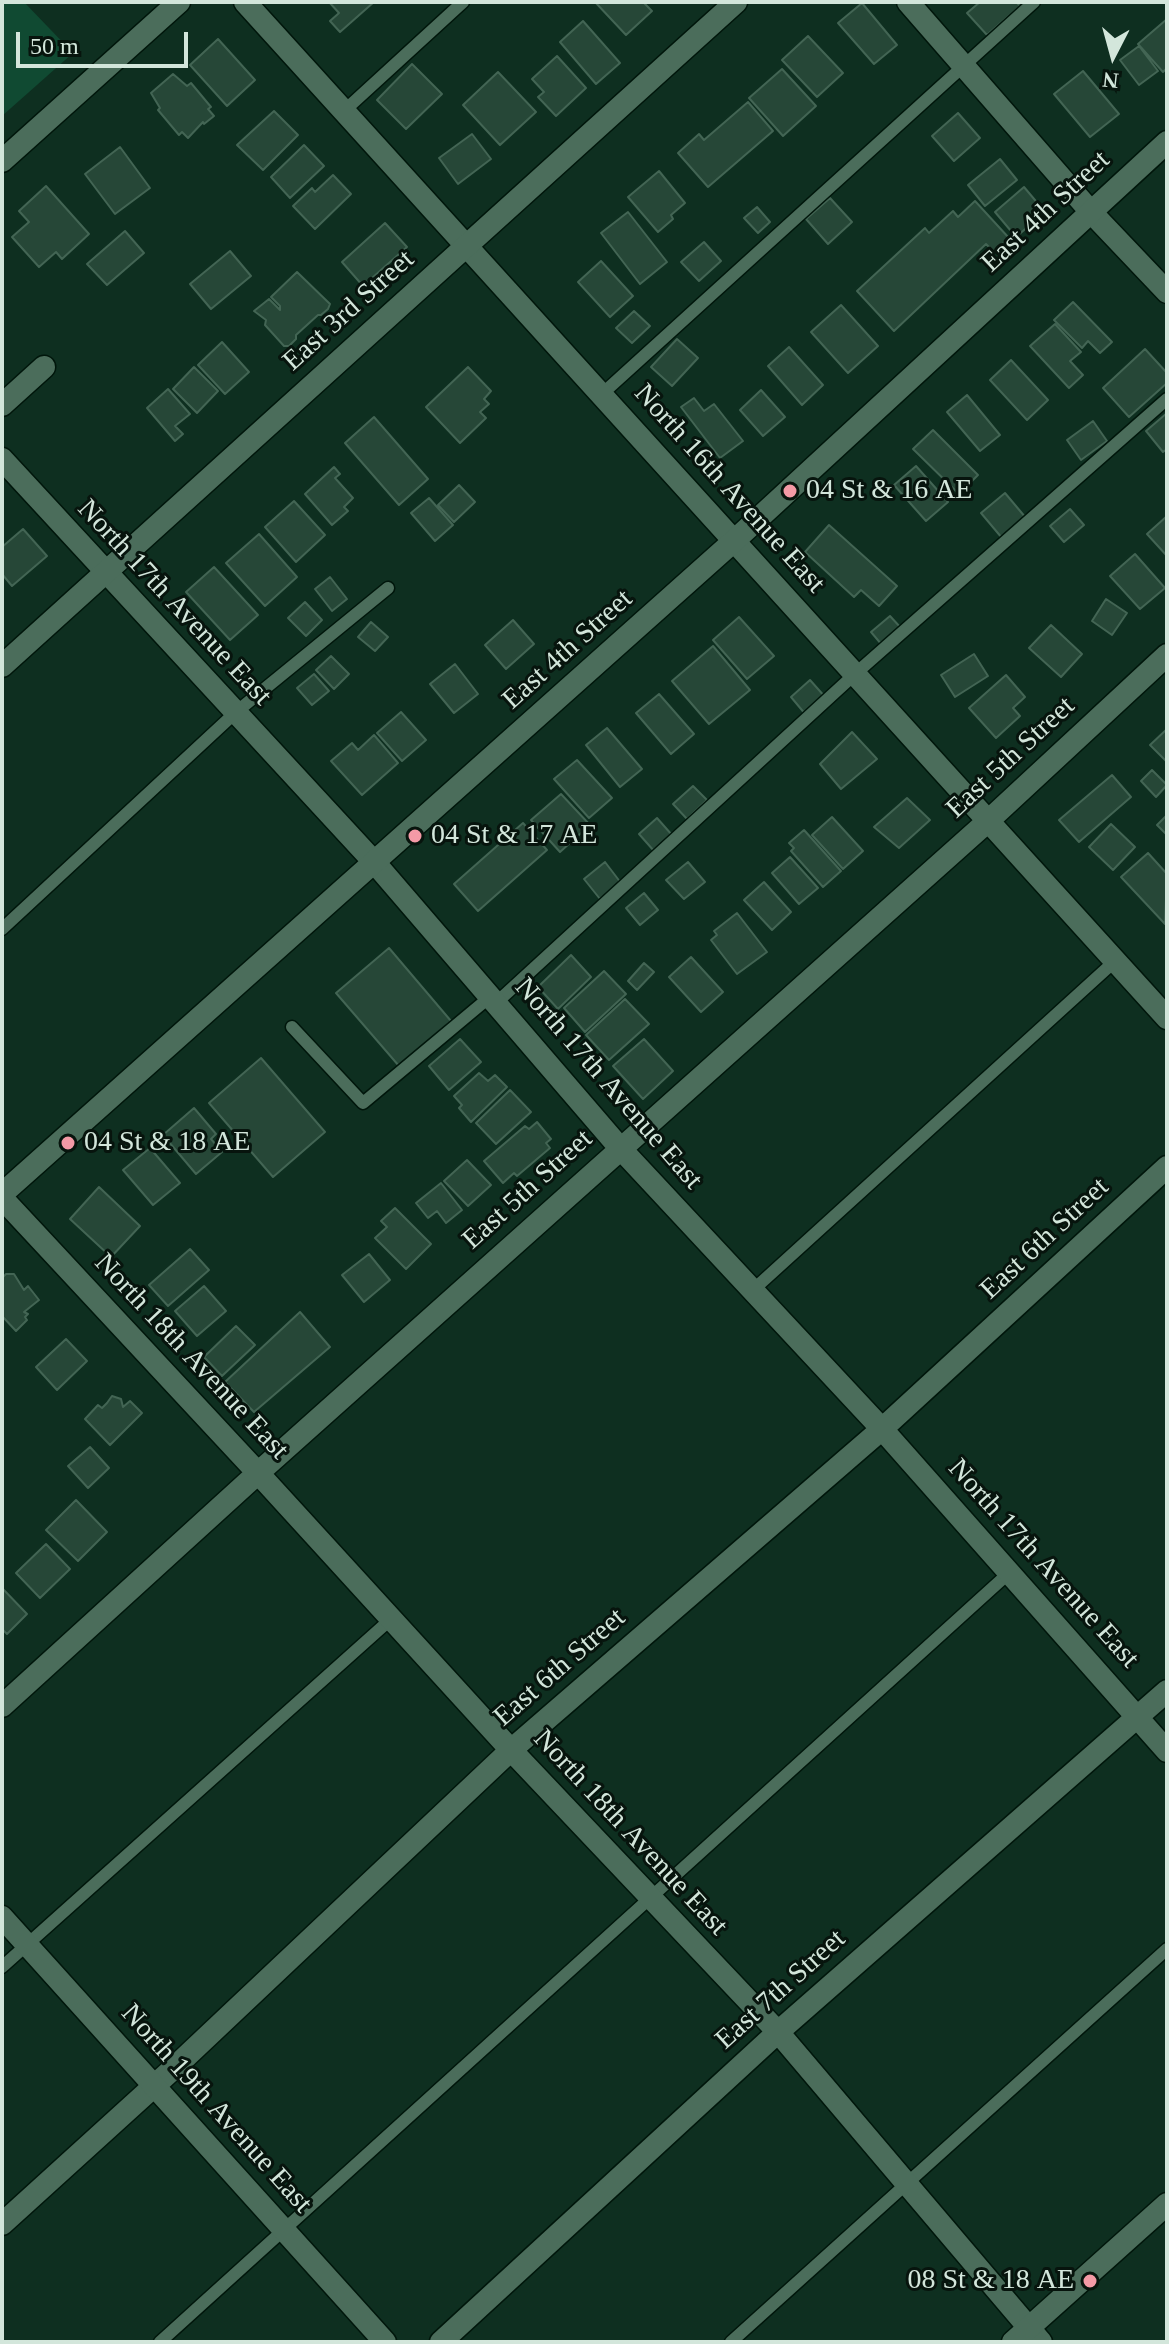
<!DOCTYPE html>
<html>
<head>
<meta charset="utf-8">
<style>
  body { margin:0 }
  #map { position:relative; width:1169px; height:2344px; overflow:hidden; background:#0e2f20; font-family:"Times New Roman",serif }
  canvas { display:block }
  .frame { position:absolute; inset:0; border:4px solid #d3e6db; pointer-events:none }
  .north { position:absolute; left:1073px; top:16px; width:80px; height:80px; -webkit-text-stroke:6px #07140d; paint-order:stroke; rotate:186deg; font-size:22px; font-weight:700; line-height:32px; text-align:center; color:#d3e6db }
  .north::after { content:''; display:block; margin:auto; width:28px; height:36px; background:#d3e6db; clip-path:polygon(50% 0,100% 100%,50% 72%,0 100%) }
  .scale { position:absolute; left:16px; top:32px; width:172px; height:36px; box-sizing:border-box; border:4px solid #d3e6db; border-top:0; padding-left:10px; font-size:24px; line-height:28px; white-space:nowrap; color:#d3e6db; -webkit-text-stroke:6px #07140d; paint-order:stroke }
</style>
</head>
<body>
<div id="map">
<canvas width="1169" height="2344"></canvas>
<div class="frame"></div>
<div class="north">N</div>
<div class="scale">50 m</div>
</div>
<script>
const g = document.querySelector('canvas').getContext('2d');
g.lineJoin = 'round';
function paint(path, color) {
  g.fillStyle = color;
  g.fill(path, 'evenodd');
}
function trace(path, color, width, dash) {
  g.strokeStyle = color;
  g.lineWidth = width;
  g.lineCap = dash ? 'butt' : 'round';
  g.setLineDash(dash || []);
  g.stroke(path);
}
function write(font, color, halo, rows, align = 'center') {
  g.font = font + ' "Times New Roman",serif';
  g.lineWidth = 6;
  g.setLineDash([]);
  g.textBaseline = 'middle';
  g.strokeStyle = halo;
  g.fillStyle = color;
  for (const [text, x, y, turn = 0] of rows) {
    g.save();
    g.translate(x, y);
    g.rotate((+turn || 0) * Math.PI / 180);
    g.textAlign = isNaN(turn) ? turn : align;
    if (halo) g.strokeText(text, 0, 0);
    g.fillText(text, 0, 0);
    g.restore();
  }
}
paint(new Path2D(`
  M2,2H24L73,53L2,116Z`), '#104a32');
const building = new Path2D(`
  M329,2H374L340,32L330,21L339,13Z
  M595,2H643L652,11L626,35Z
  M980,2H1016L1020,6L987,35L967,13Z
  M862,3L897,45L874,64L838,23Z
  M1167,19V68L1163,72L1138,44Z
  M583,21L620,63L596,84L560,42Z
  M808,36L843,73L817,97L782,60Z
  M218,39L255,80L227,106L190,65Z
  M1139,46L1158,71L1139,85L1120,60Z
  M557,56L586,88L556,116L538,97L544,92L532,79Z
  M412,64L442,94L406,129L377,100Z
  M782,69L816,106L783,136L749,98Z
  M1083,71L1119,114L1090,137L1054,94Z
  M498,72L536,112L500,145L463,105Z
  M173,74L187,86L191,83L211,107L208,109L214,116L204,124L203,122L188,138L182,132L179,135L158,110L160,108L151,93Z
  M748,102L773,131L708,187L678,153L699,134L704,140Z
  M274,111L298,135L263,170L237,145Z
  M958,113L980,138L954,161L932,136Z
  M472,134L491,159L458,184L439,158Z
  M304,145L324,166L290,198L271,177Z
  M120,147L150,188L115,214L85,174Z
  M1000,159L1017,180L985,206L968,185Z
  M659,171L685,203L671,215L673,219L658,232L628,197Z
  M333,175L351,194L315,229L293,206L312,188L315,192Z
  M46,186L89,234L62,259L56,252L39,267L12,237L29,222L19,211Z
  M1024,187L1045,212L1016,237L995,212Z
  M830,198L852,222L828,244L806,219Z
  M975,201L1009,238L994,252L986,244L894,331L857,291L925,228L929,233L953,211L958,217Z
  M757,207L770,222L758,233L744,218Z
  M628,212L667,262L640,284L601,233Z
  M385,223L407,247L363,286L342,262Z
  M125,231L144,253L107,285L87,264Z
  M704,242L721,261L699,281L681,262Z
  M230,251L251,276L211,309L190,284Z
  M601,261L633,296L610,317L578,282Z
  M297,272L330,304L328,309L321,315H318L296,335V339L289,346H284L265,325L266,320L254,311L269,299L280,310V306L271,297Z
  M1073,302L1112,342L1100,353L1088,341L1082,348L1054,320Z
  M841,305L878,346L848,373L811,332Z
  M634,311L650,326L632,343L616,328Z
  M1055,324L1081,352L1070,361L1083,375L1069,388L1030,346Z
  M677,339L698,358L672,386L651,367Z
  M222,342L249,372L225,394L198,365Z
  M789,347L823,385L802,405L768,366Z
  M1145,349L1167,373V383L1129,417L1103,388Z
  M1011,360L1048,400L1027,420L990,380Z
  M194,367L218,391L197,413L173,389Z
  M468,367L491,391L484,399L489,404L480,412L486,418L460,443L426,407Z
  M168,389L190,414L175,426L183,434L175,441L147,408Z
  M761,390L785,417L763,436L740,410Z
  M967,395L1000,435L980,451L947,412Z
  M694,398L704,411L714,404L743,441L720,458L681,407Z
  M1167,413V449L1163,452L1146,431Z
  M374,417L428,479L399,505L345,443Z
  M1093,421L1107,441L1081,460L1067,440Z
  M933,430L978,475L959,494L913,449Z
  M916,466L948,502L926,521L894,485Z
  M334,467L340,474L335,478L353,498L344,507L348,511L332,525L305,494Z
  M459,485L475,502L454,522L438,505Z
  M1005,493L1026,518L1002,538L981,513Z
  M429,498L453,525L435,541L411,513Z
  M294,501L325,535L296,562L265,527Z
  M1070,509L1084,525L1064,542L1050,526Z
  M1167,516V556L1147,534Z
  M829,525L897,586L879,606L861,590L854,597L805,552Z
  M23,529L47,556L12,586L2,574V547Z
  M259,534L297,577L265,606L226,563Z
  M1135,554L1165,588L1140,609L1110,576Z
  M214,567L258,615L230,640L186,592Z
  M330,577L347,599L332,611L315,589Z
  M1106,599L1127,613L1112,635L1092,621Z
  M305,602L322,620L306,636L288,618Z
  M890,616L901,628L882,645L871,632Z
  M739,617L774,656L747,679L713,640Z
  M513,620L534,644L506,669L485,645Z
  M371,622L388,637L375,651L358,637Z
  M1051,625L1082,654L1061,677L1029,648Z
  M713,646L750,690L709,724L672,681Z
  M974,654L988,676L955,697L941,675Z
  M331,656L349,674L334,689L316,670Z
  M455,664L478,694L454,713L430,684Z
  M314,674L329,691L312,705L297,688Z
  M1006,675L1025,697L1013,708L1020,716L996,738L969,708Z
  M810,680L826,698L806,715L791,697Z
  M659,694L694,734L671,754L636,713Z
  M401,712L426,740L402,761L377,733Z
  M607,728L642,769L620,787L586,745Z
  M1167,729V762L1150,745Z
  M852,732L877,759L841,789L820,764Z
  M374,735L398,763L362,795L331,761L352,743L358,750Z
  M577,760L612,798L589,818L554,779Z
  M1152,770L1167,785L1156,797L1141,781Z
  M1112,775L1131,797L1079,842L1059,820Z
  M693,786L707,800L687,819L673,804Z
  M561,794L590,825L560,852L531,820Z
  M907,798L930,820L899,848L874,827Z
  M1167,815V835L1157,825Z
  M832,817L863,851L843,869L812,835Z
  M657,818L672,835L654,851L639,834Z
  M523,823L547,850L478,911L454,884Z
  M1111,824L1135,847L1113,870L1089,847Z
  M804,830L841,871L823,887L791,851L794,848L789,843Z
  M1148,853L1167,874L1165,924L1121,877Z
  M790,857L818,888L799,904L772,873Z
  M605,862L621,883L600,899L584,879Z
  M688,862L705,882L684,899L666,880Z
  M764,882L791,912L772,930L744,900Z
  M644,893L658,910L640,925L626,908Z
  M737,913L767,952L737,974L711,940L717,935L714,931Z
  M389,948L451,1021L399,1066L336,993Z
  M571,955L591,977L558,1009L538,987Z
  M691,957L723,992L701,1012L669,977Z
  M644,963L654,972L637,990L628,981Z
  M604,971L626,994L585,1032L564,1008Z
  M625,999L649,1024L609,1060L586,1035Z
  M460,1039L481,1062L449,1090L429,1066Z
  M644,1039L673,1071L643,1099L613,1066Z
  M261,1058L325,1132L273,1177L209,1103Z
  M479,1073L488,1081L495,1075L507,1087L471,1122L459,1108L462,1105L454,1096Z
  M510,1090L531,1112L496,1144L476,1123Z
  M194,1108L216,1134L211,1139L222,1152L196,1174L163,1135Z
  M537,1122L551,1139L546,1143L550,1148L517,1176L514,1173L503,1183L484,1161L525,1126L529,1129Z
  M150,1148L180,1183L153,1205L123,1170Z
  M467,1160L491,1185L468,1206L444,1181Z
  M441,1183L462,1210L446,1223L437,1211L428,1218L416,1203Z
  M99,1187L140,1226L111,1257L70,1219Z
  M395,1208L431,1244L406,1269L375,1238L387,1227L381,1221Z
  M190,1249L209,1270L168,1306L149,1285Z
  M369,1254L390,1280L364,1302L342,1275Z
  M6,1274H14L24,1290L28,1286L39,1300L24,1312L28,1314L25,1317L27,1320L16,1331L2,1316V1278Z
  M204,1286L226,1311L197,1336L175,1311Z
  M300,1312L330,1347L254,1412L225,1382Z
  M236,1326L255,1345L222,1376L204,1357Z
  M66,1339L87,1361L57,1390L36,1367Z
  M112,1396L121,1399L123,1407L130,1401L142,1413L110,1445L85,1419L98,1405L102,1408L107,1403Z
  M90,1447L109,1468L88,1488L68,1466Z
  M76,1500L107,1532L78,1561L46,1530Z
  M46,1544L70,1569L40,1598L16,1573Z
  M2,1588L27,1614L7,1634L2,1629Z`);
paint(building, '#264737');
trace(building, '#436554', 2);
const service = new Path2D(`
  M344,111L463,2
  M602,394L1034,2
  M2,929L235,713L388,588
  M496,1003L855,674L1167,399
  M292,1027L363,1103L491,996
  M753,1290L1115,961
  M2,1967L391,1619
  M160,2342L1010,1572
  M731,2342L1167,1949`);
const minor = new Path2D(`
  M245,2L1167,1018
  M908,2L1091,212L1167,292
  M2,405L44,367
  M2,459L375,863L620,1148L882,1429L1167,1751
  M2,1198L258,1473L511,1750L778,2032L1041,2342
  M2,1706L258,1473L987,822L1167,655
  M2,2224L175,2067L511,1750L882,1429L1167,1167
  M441,2342L778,2032L1167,1691`);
const tertiary = new Path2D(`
  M2,161L179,2
  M2,666L736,2
  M2,1917L385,2342
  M1013,2342L1167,2204`);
const secondary = new Path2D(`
  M2,1194L735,540L1167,142`);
trace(service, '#00160b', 15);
trace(minor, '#00160b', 25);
trace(tertiary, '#00160b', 25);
trace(secondary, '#00160b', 25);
trace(service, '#4b6d5b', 12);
trace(minor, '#4b6d5b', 22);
trace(tertiary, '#4b6d5b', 22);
trace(secondary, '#4b6d5b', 22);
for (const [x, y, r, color] of [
  [790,491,8,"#f49aa6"],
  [415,836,8,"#f49aa6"],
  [68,1143,8,"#f49aa6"],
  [1090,2281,8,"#f49aa6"]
]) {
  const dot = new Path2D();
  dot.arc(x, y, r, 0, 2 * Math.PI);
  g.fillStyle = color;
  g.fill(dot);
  trace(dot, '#07140d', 3);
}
write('28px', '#d3e6db', '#07140d', [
  ["East 4th Street",1046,212,-43],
  ["East 3rd Street",349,311,-42],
  ["North 16th Avenue East",729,489,48],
  ["North 17th Avenue East",174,603,47],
  ["East 4th Street",568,650,-42],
  ["East 5th Street",1011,758,-43],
  ["North 17th Avenue East",608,1084,49],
  ["East 5th Street",528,1190,-42],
  ["East 6th Street",1045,1239,-43],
  ["North 18th Avenue East",191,1357,47],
  ["North 17th Avenue East",1043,1564,48],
  ["East 6th Street",560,1668,-41],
  ["North 18th Avenue East",630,1833,47],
  ["East 7th Street",781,1990,-42],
  ["North 19th Avenue East",216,2109,48]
]);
write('28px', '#d3e6db', '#07140d', [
  ["04 St & 16 AE",806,491],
  ["04 St & 17 AE",431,836],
  ["04 St & 18 AE",84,1143],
  ["08 St & 18 AE",1074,2281,"right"]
], 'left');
</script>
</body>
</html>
